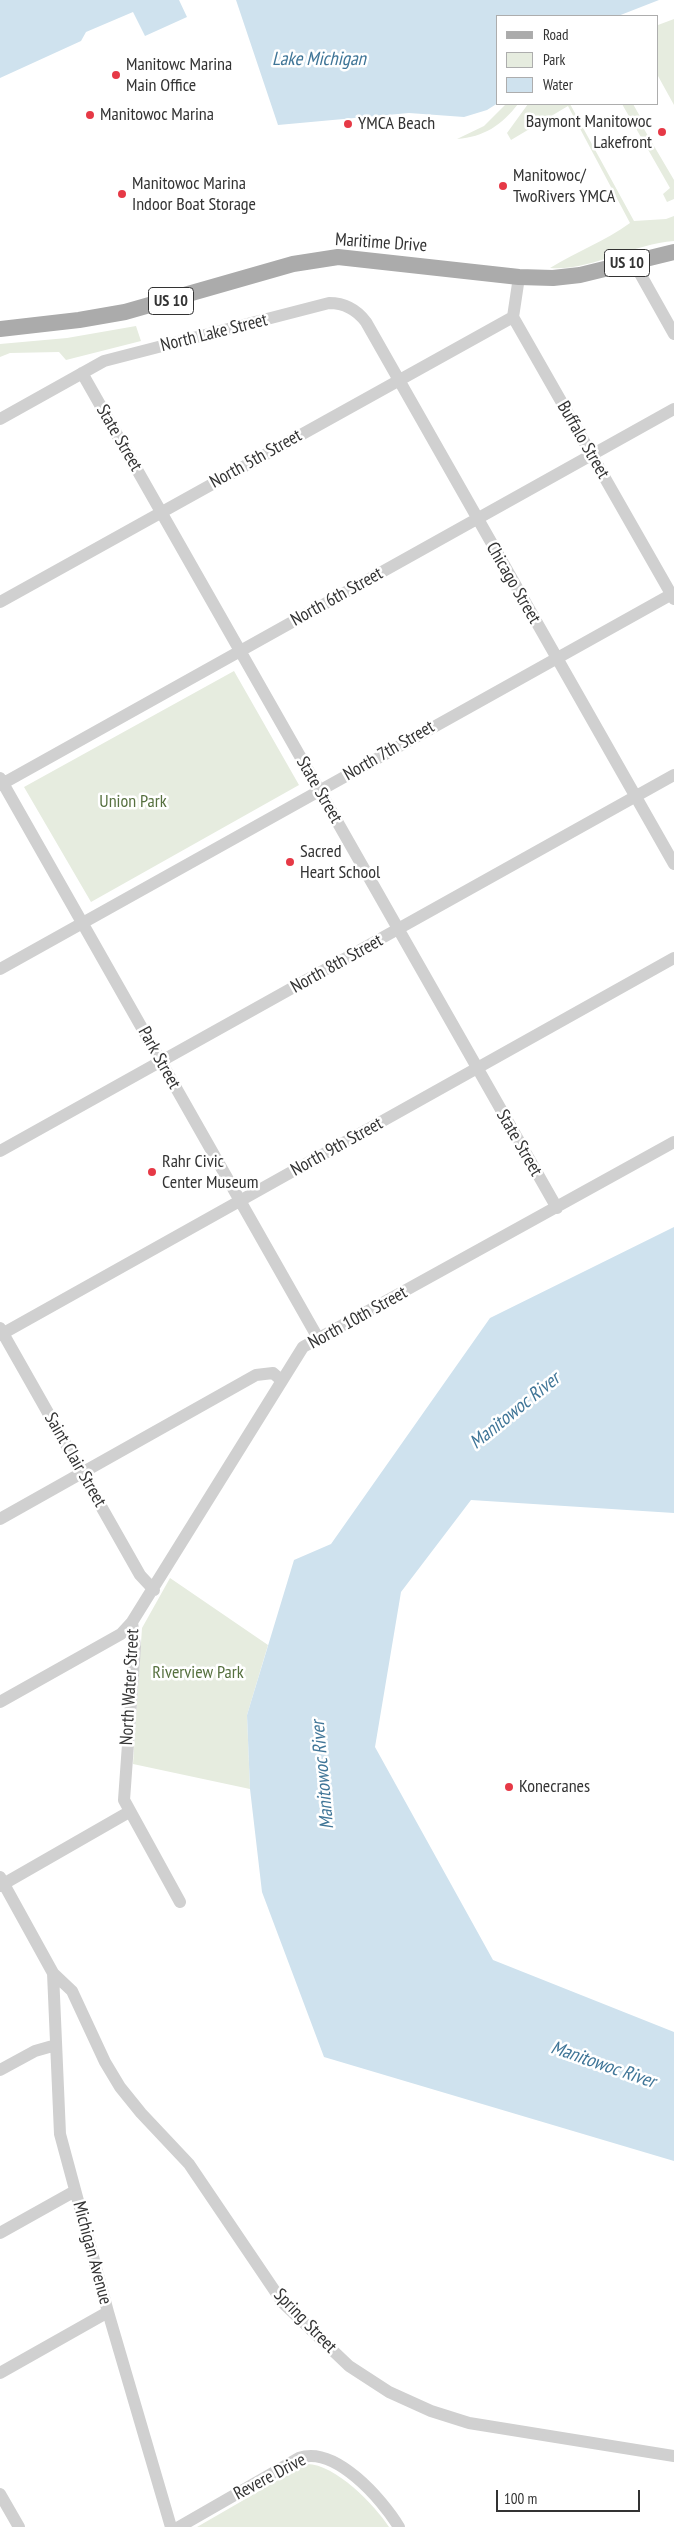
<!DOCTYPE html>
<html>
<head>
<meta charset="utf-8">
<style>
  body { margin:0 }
  #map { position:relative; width:674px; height:2527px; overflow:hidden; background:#fff; font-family:"PT Sans Narrow",sans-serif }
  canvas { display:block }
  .legend { position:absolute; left:496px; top:15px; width:162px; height:90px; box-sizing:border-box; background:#fff; border:1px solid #adadad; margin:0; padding:6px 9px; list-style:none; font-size:15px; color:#333 }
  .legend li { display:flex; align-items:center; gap:10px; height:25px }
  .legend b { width:25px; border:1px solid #adadad }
  .scale { position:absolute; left:496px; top:2490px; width:144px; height:22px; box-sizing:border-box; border:2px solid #333; border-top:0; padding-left:6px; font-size:15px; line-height:18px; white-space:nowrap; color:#333; -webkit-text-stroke:4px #fff; paint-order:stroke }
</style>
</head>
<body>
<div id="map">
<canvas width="674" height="2527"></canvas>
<ul class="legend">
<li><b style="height:6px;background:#ababab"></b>Road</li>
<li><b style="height:14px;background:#e6ecdf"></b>Park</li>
<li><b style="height:14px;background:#cfe2ee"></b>Water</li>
</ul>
<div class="scale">100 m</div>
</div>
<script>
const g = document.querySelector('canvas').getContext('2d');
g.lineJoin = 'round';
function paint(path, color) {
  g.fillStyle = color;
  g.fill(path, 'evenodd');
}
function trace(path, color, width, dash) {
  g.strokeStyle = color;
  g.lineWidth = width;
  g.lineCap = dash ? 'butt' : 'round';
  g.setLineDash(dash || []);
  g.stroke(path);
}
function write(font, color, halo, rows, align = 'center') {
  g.font = font + ' "PT Sans Narrow",sans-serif';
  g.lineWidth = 5;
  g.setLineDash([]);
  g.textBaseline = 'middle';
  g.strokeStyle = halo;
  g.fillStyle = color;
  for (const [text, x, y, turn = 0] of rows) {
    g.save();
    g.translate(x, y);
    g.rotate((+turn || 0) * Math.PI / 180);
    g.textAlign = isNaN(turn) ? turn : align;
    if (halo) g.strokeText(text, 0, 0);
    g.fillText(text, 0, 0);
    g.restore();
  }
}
paint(new Path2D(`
  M674,19V105L658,76V25Z
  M506,104H518C502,125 484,137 457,139L484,126Z
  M528,104H570L634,221L666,219L674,216V241C632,244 592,271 550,268C576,252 605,241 630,223L568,106L511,140L507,133Z
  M622,104H633L646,127L644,129L674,180V199L667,202L663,194L670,188Z
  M136,326L141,341L66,360L59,352L10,353L0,357V344L67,338Z
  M234,671L299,785L91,902L24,787Z
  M170,1578L268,1645L247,1715L250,1789L133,1764L142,1628Z
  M306,2464C334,2463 375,2505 389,2527H197Z`), '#e6ecdf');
paint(new Path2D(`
  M0,0H179L187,17L145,36L133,12L86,32L81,41L0,78Z
  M236,0H659L618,16H498V103L487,110L464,117L409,113L278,125Z
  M674,1227V1513L471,1500L401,1592L375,1747L493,1960L674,2032V2161L324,2057L262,1892L250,1789L247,1715L294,1560L331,1544L490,1318Z`), '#cfe2ee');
trace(new Path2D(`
  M633,261L674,334
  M519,277L513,317L674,599
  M82,373L557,1208
  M0,419L104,361L329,303C344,303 357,310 366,322L674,864
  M0,602L513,317
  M0,778L318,1338
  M0,785L674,409
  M0,969L674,593
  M0,1151L674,775
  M0,1328L140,1575L154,1590
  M0,1335L674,958
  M0,1519L256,1375L273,1373L281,1380
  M132,1622L135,1647L124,1800L180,1902
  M0,1702L121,1634L132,1622L303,1347L674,1142
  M0,1877L53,1973L60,2134L108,2312L171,2527
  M0,1886L129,1812
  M53,1973L72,1991L105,2062L120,2087L141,2113L189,2164L283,2303L349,2366L389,2392L431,2411L469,2423L674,2456
  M0,2070L35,2051L56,2045
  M0,2233L75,2191
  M0,2373L108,2312
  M0,2494L19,2527
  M179,2527L299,2458C335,2445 382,2499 399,2527`), '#d0d0d0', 12);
trace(new Path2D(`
  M0,329L79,320L125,312L293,264L338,257L519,277L553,278L580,275L674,252`), '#ababab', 16);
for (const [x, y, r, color] of [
  [116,75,5,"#e63946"],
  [90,115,5,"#e63946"],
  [348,124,5,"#e63946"],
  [662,132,5,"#e63946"],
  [503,186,5,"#e63946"],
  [122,194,5,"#e63946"],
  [290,862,5,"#e63946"],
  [152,1172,5,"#e63946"],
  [509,1787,5,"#e63946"]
]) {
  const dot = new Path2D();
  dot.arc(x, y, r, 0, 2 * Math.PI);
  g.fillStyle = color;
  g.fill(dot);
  trace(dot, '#fff', 2);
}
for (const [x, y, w] of [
  [627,263,45],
  [171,301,45]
]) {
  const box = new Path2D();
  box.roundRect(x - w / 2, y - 13.5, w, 27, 4);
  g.fillStyle = '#fff';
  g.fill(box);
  trace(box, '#333', 1);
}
write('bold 16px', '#333', null, [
  ["US 10",627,263],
  ["US 10",171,301]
]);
write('18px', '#333', '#fff', [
  ["Manitowc Marina",126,65],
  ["Main Office",126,86],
  ["Manitowoc Marina",100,115],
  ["Baymont Manitowoc",652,122,"right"],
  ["Lakefront",652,143,"right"],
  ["YMCA Beach",358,124],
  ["Manitowoc/",513,176],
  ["TwoRivers YMCA",513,197],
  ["Manitowoc Marina",132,184],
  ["Indoor Boat Storage",132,205],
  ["Sacred",300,852],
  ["Heart School",300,873],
  ["Rahr Civic",162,1162],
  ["Center Museum",162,1183],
  ["Konecranes",519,1787]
], 'left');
write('18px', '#333', '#fff', [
  ["Maritime Drive",381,243,4],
  ["North Lake Street",214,333,-14],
  ["State Street",119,438,60],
  ["Buffalo Street",583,440,60],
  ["North 5th Street",256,459,-29],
  ["Chicago Street",513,583,60],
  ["North 6th Street",337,597,-29],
  ["North 7th Street",389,751,-30],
  ["State Street",319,790,60],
  ["North 8th Street",337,964,-29],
  ["Park Street",159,1058,61],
  ["State Street",519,1143,60],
  ["North 9th Street",337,1147,-29],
  ["North 10th Street",358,1318,-29],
  ["Saint Clair Street",75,1460,60],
  ["North Water Street",130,1687,-87],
  ["Michigan Avenue",92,2253,75],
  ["Spring Street",305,2321,46],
  ["Revere Drive",270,2477,-28]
]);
write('18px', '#56703f', '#fff', [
  ["Union Park",133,802],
  ["Riverview Park",198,1673]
]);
write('italic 19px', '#3f7597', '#fff', [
  ["Lake Michigan",319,60],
  ["Manitowoc River",515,1411,-39],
  ["Manitowoc River",323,1775,-95],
  ["Manitowoc River",603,2065,19]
]);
</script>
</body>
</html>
